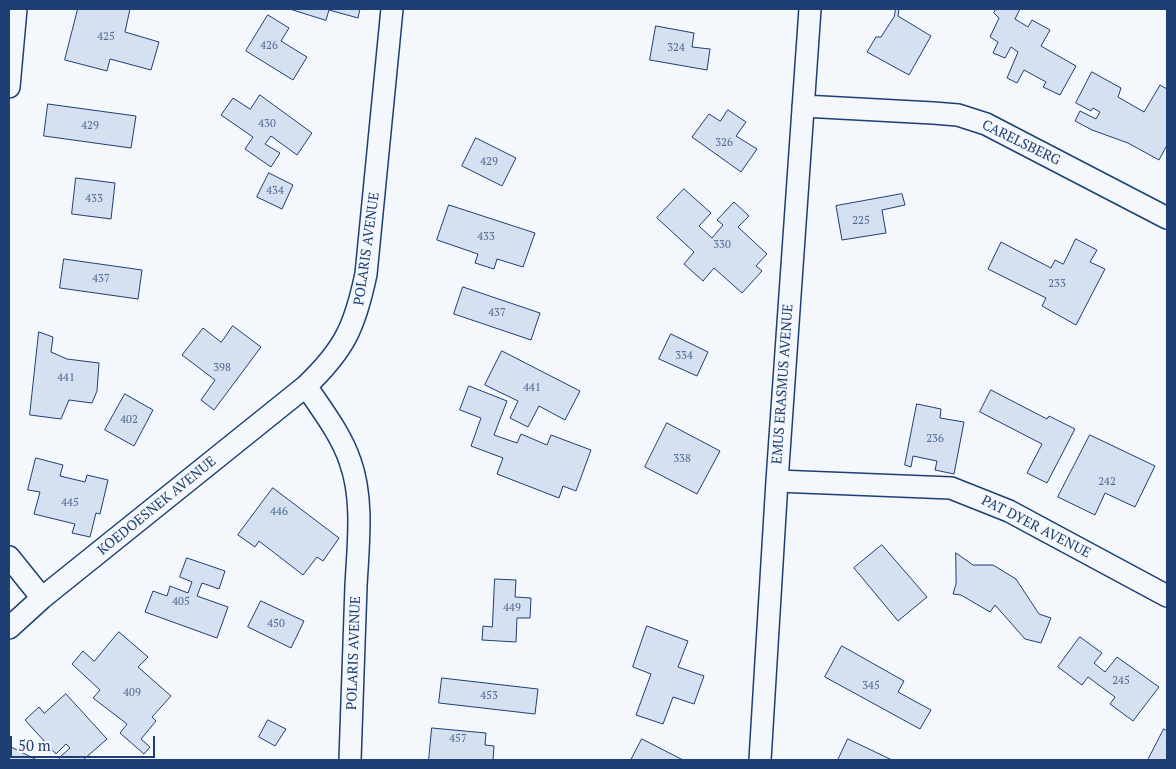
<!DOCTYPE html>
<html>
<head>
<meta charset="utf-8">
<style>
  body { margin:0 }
  #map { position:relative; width:1176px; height:769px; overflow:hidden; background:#f4f7fb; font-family:"PT Serif",serif }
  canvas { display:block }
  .frame { position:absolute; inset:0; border:10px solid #1d3f73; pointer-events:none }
  .scale { position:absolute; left:10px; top:736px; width:145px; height:22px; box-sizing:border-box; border:2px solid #1d3f73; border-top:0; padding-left:6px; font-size:15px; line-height:18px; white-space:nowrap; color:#1d3f73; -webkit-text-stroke:4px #f4f7fb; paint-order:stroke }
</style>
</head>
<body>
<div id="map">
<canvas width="1176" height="769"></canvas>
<div class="frame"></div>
<div class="scale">50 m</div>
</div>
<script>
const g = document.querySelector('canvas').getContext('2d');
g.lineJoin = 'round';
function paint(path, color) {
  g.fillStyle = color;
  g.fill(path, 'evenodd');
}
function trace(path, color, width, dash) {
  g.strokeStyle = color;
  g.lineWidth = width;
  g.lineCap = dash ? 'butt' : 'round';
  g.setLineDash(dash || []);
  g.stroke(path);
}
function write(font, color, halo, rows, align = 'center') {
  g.font = font + ' "PT Serif",serif';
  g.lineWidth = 4;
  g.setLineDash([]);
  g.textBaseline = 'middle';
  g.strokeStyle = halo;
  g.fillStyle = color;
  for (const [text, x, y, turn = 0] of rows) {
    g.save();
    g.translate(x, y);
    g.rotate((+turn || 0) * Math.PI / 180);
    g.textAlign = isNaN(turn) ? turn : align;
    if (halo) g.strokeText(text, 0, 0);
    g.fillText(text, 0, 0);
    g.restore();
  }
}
const building = new Path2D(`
  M78,9H130L125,32L159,42L151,70L110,59L107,71L65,60Z
  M290,9H360L358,18L329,10L326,20Z
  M896,9H899L898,16L931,36L909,75L867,52L876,37H881L894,17Z
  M996,9H1020L1015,19L1028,27L1032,20L1050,30L1041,46L1076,66L1060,95L1043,87L1046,82L1024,70L1017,83L1007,78L1018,52L1011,47L1005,58L993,53L998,42L990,37L999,18L994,13Z
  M268,15L289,28L281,41L307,57L293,80L246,51Z
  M656,26L694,33L692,47L710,49L707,70L650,60Z
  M1092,72L1121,88L1118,97L1144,112L1160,85L1167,89V145L1159,160L1128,143L1092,130L1075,121L1080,111L1096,119L1100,112L1093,108L1091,111L1076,103Z
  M260,95L312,133L297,155L271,136L265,144L280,153L271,167L245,149L253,137L221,115L233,98L250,109Z
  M48,104L136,116L131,148L44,136Z
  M728,110L746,122L736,136L757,149L741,172L692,137L709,114L720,121Z
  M476,138L516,158L502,186L462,166Z
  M269,173L293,185L282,209L257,197Z
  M76,178L115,183L111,219L72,214Z
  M684,189L711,213L699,226L712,238L723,225L717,220L734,202L749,216L738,227L767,254L756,266L762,271L742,293L714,268L703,281L684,264L694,252L657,218Z
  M902,194L905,205L882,210L886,233L842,240L836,206Z
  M449,205L535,233L523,267L497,259L494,269L475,263L478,254L437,240Z
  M1076,239L1097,250L1090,262L1105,269L1076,325L1042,306L1046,298L988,269L1001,242L1051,268L1055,260L1063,264Z
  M64,259L142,270L138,299L60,288Z
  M463,287L540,313L531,340L454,314Z
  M233,326L261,347L214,410L201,400L215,380L182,355L203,328L221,342Z
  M39,332L53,337L51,352L67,359L99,363L97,391L92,403L69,400L61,419L30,415Z
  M671,334L708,352L697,376L659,359Z
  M502,351L580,391L565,420L539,406L528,427L510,418L518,401L485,385Z
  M469,386L507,401L494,435L517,443L521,434L547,445L551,435L591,450L576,491L563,486L559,498L497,474L503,458L471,446L481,418L460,410Z
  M991,390L1047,419L1049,416L1075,429L1047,483L1027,473L1042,444L980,412Z
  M125,394L153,410L134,446L105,430Z
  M917,404L941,409L940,418L964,422L954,474L935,470L937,461L913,456L911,467L905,465Z
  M667,423L720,451L697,494L645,467Z
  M1090,435L1155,466L1135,507L1105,493L1095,515L1058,497Z
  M36,458L63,465L60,476L85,482L87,475L108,480L100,514L96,513L90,537L72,533L75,524L34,514L40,492L28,490Z
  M273,488L339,538L323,561L317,557L303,575L259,541L255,547L238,535Z
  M882,545L927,597L898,621L854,568Z
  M956,553L973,565H993L1016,579L1039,614L1051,618L1041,643L1025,639L995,605L990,612L961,595L953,594L956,584Z
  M187,558L225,571L219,589L202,583L197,596L228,607L217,638L145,612L153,591L167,596L170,586L188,593L192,582L180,577Z
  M495,579L516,580L515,597L531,598L530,618H517L516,642L482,640L483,626L492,627Z
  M261,601L304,621L291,648L248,627Z
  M647,626L688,641L678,667L704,676L694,704L673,697L663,724L636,715L651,674L633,667Z
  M119,632L148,657L138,667L171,696L152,717L156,721L141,739L150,747L144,754L120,733L127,724L93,698L100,690L72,664L83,651L94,661Z
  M1080,637L1102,653L1094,663L1105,672L1117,657L1159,687L1133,721L1110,704L1115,697L1088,677L1082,685L1058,667Z
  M842,646L904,681L898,692L931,710L920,729L825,677Z
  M442,678L538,689L535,714L439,703Z
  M66,694L107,739L83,760H60L59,758L70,748L66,744L56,754L25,720L39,707L44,713Z
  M268,720L286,729L275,746L259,737Z
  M432,728L486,733L485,745L494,746L493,760H429Z
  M1164,729L1167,731V760H1148Z
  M642,739L683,760H631Z
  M848,739L892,760H838Z
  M9,746L37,760H9Z`);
paint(building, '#d5e0f0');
trace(building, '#1d3f73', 1);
const minor = new Path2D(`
  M9,87L16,9
  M803,106L933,113L958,115L986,124L1167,218
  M306,386C322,410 341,434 350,461C364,499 358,546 356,586C354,644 352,702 350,760
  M777,481L951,488L1009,511L1167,596
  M9,557L42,598
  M9,628L42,598L306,386C345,349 355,326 366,274L392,9
  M760,760L777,481L810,9`);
trace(minor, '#1d3f73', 24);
trace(minor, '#f4f7fb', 21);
write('11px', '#4b6792', null, [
  ["425",106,37],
  ["426",269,46],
  ["324",676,48],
  ["430",267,124],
  ["429",90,126],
  ["326",724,143],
  ["429",489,162],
  ["434",275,191],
  ["433",94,199],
  ["225",861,221],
  ["433",486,237],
  ["330",722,245],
  ["437",101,279],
  ["233",1057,284],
  ["437",497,313],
  ["334",684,356],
  ["398",222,368],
  ["441",66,378],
  ["441",532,388],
  ["402",129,420],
  ["236",935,439],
  ["338",682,459],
  ["242",1107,482],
  ["445",70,503],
  ["446",279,512],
  ["405",181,602],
  ["449",512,608],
  ["450",276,624],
  ["245",1121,681],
  ["345",871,686],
  ["409",132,693],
  ["453",489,696],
  ["457",458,739]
]);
write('14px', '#1d3f73', '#f4f7fb', [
  ["CARELSBERG",1021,143,26],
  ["POLARIS AVENUE",367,249,-82],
  ["EMUS ERASMUS AVENUE",783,384,-86],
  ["KOEDOESNEK AVENUE",157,506,-39],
  ["PAT DYER AVENUE",1036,527,27],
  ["POLARIS AVENUE",354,653,-88]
]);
</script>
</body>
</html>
